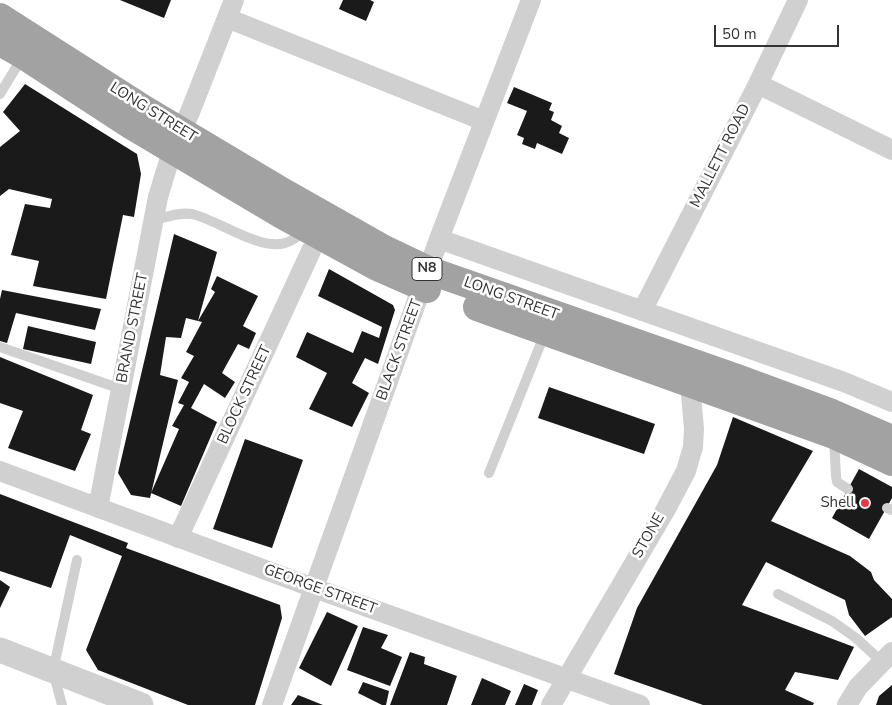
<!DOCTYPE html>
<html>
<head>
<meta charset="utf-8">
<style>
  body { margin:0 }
  #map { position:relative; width:892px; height:705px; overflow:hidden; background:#fff; font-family:"Nunito Sans",sans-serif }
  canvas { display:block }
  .scale { position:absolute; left:714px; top:25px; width:125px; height:22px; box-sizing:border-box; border:2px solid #333; border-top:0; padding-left:6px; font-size:15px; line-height:18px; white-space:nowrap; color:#333; -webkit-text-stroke:4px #fff; paint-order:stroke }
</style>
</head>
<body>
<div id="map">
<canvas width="892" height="705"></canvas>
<div class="scale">50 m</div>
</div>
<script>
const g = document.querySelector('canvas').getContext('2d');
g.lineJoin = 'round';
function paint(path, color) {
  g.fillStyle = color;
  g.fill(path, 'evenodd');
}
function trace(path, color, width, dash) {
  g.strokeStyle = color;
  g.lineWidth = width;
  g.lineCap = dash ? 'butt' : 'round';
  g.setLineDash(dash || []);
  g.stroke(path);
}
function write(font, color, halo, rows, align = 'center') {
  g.font = font + ' "Nunito Sans",sans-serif';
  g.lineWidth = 5;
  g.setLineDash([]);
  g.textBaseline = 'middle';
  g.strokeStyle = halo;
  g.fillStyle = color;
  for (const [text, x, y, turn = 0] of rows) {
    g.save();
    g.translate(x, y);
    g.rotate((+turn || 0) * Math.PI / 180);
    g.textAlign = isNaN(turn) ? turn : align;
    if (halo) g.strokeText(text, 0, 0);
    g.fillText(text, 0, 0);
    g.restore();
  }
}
paint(new Path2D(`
  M120,0H171L164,18Z
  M343,0H370L374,2L366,21L339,9Z
  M25,84L137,154L141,174L134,217L123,215L106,299L33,286L39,261L11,255L25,204L50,208L52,199L9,189L0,196V147L20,131L3,112Z
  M514,87L552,103L549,110L554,112L551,120L562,126L559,133L569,138L562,154L537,143L535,149L522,144L524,138L517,135L527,111L507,103Z
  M174,234L217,252L198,321L186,318L181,338L166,337L160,375L178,380L150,498L131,495L118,473Z
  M329,269L393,305L395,310L378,364L365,358L352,383L369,393L352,427L309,409L327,373L296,357L307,332L353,353L362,331L379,338L382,327L318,296Z
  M217,276L258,296L243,326L256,333L249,349L238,344L222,373L235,382L225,398L204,384L191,408L217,422L181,506L151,493L179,429L172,426L184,405L178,403L189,382L181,378L194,356L186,352L202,322L198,321L215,292L211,289Z
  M2,290L101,309L95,330L16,313L7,343L0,341V299Z
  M28,326L96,342L91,364L23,349Z
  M0,357L93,395L81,430L91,434L75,471L8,448L23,411L0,403Z
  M549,387L655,424L644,454L538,418Z
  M733,417L813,451L771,521L850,556L871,572L874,580L892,599V617L865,636L849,615L845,600L766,562L742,605L854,647L838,680L795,672L785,690L814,703L813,705H703L614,674L637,608L717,465Z
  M245,439L303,460L272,548L213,529Z
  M859,469L892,487V498L869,539L832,518Z
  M0,494L128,543L126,548L280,605L282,618L255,705H188L98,670L86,650L122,556L70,535L51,588L0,571Z
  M0,580L10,587L0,608Z
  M327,612L358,626L331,686L299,668Z
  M363,627L388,635L381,648L402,657L390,686L347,670Z
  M410,652L425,657L424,664L457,676L447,705H390Z
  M482,678L511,691L505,705H471Z
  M363,682L389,691L386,705H382L358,693Z
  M524,684L538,690L532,705H515Z
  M892,685V705H876L879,696Z
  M298,695L323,705H291Z`), '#1a1a1a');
trace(new Path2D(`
  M0,94L23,56
  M154,220C166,217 179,212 192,214C218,220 260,251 285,243C292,241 299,236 305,231
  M0,347L121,389
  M834,439L836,476L837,482L848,489
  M489,473L545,333
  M887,508L892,510
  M778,594L832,621L856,638L882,662
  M62,705L53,671L77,560`), '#d0d0d0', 10);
trace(new Path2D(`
  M227,18L484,121
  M758,84L892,150
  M439,239L844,382L892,402
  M642,311L758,84L798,0
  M0,471L314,588L640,705
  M98,508L158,197L172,151L190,112L234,0
  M178,538L311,251
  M272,705L439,239L531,0
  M551,705L666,509L686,471L693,447L694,429L690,383
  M847,705L858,687L892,652`), '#d0d0d0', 20);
trace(new Path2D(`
  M0,650L141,705`), '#d0d0d0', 25);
trace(new Path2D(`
  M0,17L144,109L285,193L384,249L428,270L737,378L832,413L892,439
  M0,42L23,55L132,126L282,215L377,267L427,289
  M477,307L834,435L892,462`), '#a2a2a2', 28);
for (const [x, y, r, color] of [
  [865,503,5,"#e63946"]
]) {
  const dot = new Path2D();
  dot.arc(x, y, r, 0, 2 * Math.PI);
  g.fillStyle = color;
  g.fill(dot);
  trace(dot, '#fff', 2);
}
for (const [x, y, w] of [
  [427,269,30]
]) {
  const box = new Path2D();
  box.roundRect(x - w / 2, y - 11.5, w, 23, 4);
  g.fillStyle = '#fff';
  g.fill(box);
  trace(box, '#333', 1);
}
write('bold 14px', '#333', null, [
  ["N8",427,269]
]);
write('15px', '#333', '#fff', [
  ["LONG STREET",153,113,32],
  ["MALLETT ROAD",721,156,-63],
  ["LONG STREET",511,299,20],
  ["BRAND STREET",133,328,-79],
  ["BLACK STREET",400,350,-70],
  ["BLOCK STREET",245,395,-65],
  ["STONE",649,536,-60],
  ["GEORGE STREET",320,590,20]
]);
write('15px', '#333', '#fff', [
  ["Shell",855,503]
], 'right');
</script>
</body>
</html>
